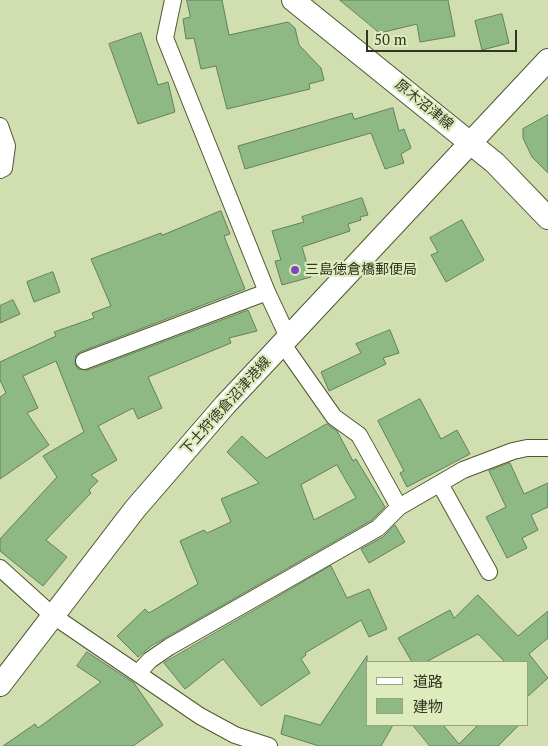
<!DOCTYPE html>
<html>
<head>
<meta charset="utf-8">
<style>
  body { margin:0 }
  #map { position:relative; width:548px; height:746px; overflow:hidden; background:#d1deb0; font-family:"PT Serif","Noto Sans JP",serif }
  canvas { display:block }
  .legend { position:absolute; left:366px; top:661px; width:162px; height:65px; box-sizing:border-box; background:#deebbd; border:1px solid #99a27f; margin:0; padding:6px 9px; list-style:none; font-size:15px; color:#313523 }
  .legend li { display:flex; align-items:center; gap:10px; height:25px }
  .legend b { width:25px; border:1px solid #99a27f }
  .scale { position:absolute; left:366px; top:30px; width:151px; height:22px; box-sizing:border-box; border:2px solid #313523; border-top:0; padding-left:6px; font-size:15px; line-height:18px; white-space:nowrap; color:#313523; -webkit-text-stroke:4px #deebbd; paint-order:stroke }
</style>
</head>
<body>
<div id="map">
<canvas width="548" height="746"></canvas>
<ul class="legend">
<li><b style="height:6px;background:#fff"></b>道路</li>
<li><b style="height:14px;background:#8eb985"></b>建物</li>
</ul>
<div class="scale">50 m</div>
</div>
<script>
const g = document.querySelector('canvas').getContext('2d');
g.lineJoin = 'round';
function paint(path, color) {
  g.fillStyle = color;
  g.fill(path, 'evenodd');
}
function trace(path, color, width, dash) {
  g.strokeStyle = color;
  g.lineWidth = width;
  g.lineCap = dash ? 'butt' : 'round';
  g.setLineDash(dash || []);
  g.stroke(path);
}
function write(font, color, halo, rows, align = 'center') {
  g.font = font + ' "PT Serif","Noto Sans JP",serif';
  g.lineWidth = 4.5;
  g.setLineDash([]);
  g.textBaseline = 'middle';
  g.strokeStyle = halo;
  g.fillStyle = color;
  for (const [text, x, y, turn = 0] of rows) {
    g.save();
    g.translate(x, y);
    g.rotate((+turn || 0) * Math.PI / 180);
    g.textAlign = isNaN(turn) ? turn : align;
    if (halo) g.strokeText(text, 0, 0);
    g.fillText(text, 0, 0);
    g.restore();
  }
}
const building = new Path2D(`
  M187,0H222L229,35L288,22L295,28L299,45L321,68L324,80L309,84L310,89L227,109L216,66L201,69L194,38L186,39L183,19L190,17Z
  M340,0H448L455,36L420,42L417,24L380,33Z
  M502,14L509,43L482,50L475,21Z
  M141,33L158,85L168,82L175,112L138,124L109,44Z
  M393,108L399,131L404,129L411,148L401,154L404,163L385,169L371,133L245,169L238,146L352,113L354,119Z
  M548,115V173L532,157L523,138V129Z
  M362,198L368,215L360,217L361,220L348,224L350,231L302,247L311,277L282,285L275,261L281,260L272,231L304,222L302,217Z
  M221,211L230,234L224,236L245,289L80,352L76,355L75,364L78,369L88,370L248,310L257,331L229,338L231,343L148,377L162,408L138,419L133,408L98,426L117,460L91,475L98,481L89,490L91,493L46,540L67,557L43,586L0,551V539L57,477L43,456L84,432L56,361L23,376L38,408L27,413L49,445L0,479V397L6,393L0,380V362L56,336L54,332L94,318L92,313L111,306L91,259L161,233L162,235Z
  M462,220L484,260L446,282L431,255L438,252L430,238Z
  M53,272L60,292L34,302L27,282Z
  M13,300L20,314L0,323V306Z
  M390,330L399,353L383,358L386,364L329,391L321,372L361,353L356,344Z
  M420,399L441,439L457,430L470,454L407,487L400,473L404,471L378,421Z
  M327,424L337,431L353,461L356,459L385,507L372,520L151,646L138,657L117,636L145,609L149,613L198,584L180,541L204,530L207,533L231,522L221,499L259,483L227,452L242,436L266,458ZM337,465L356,498L314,520L301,485Z
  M510,463L524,494L548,483V507L531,515L538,530L522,538L527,548L507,558L486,517L506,507L489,471Z
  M395,525L405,542L369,563L361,549L383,537Z
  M331,566L347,598L369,589L387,629L369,637L361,620L305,653L306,655L301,659L310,673L261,706L223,659L185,689L164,663Z
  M478,595L518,636L548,611V638L529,654L548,678L527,697V662H505L478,634L426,662H412L398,638L450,610L454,618Z
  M87,652L134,683L163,725L133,746H3L35,724L38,728L101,682L77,666Z
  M367,656V725H393L381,746H319L281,734L285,715L320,725Z
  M413,725H443L459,744L478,725H519L498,746H430Z`);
paint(building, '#8eb985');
trace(building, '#637f5d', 1);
const street = new Path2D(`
  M173,0L165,38L267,292L288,337
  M0,126L7,146L4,168L0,170
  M282,343L334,417L359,435L399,507
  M84,361L267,292
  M440,484L489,572
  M0,568L52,615L200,716L235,735L269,746
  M138,673L150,660L169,647L378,528L399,507L463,470L513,451L527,448H548`);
const secondary = new Path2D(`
  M293,0L495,163L548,218
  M0,685L135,509L225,405L548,60`);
trace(street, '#4e5830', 18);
trace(secondary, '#4e5830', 24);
trace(street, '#fff', 16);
trace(secondary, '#fff', 22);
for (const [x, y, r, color] of [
  [295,270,5,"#7b47be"]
]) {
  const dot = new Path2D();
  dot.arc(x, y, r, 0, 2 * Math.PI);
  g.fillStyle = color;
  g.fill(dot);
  trace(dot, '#deebbd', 2);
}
write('14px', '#313523', '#deebbd', [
  ["原木沼津線",424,105,39],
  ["下土狩徳倉沼津港線",226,406,-48]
]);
write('14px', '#313523', '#deebbd', [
  ["三島徳倉橋郵便局",305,270]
], 'left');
</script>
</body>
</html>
